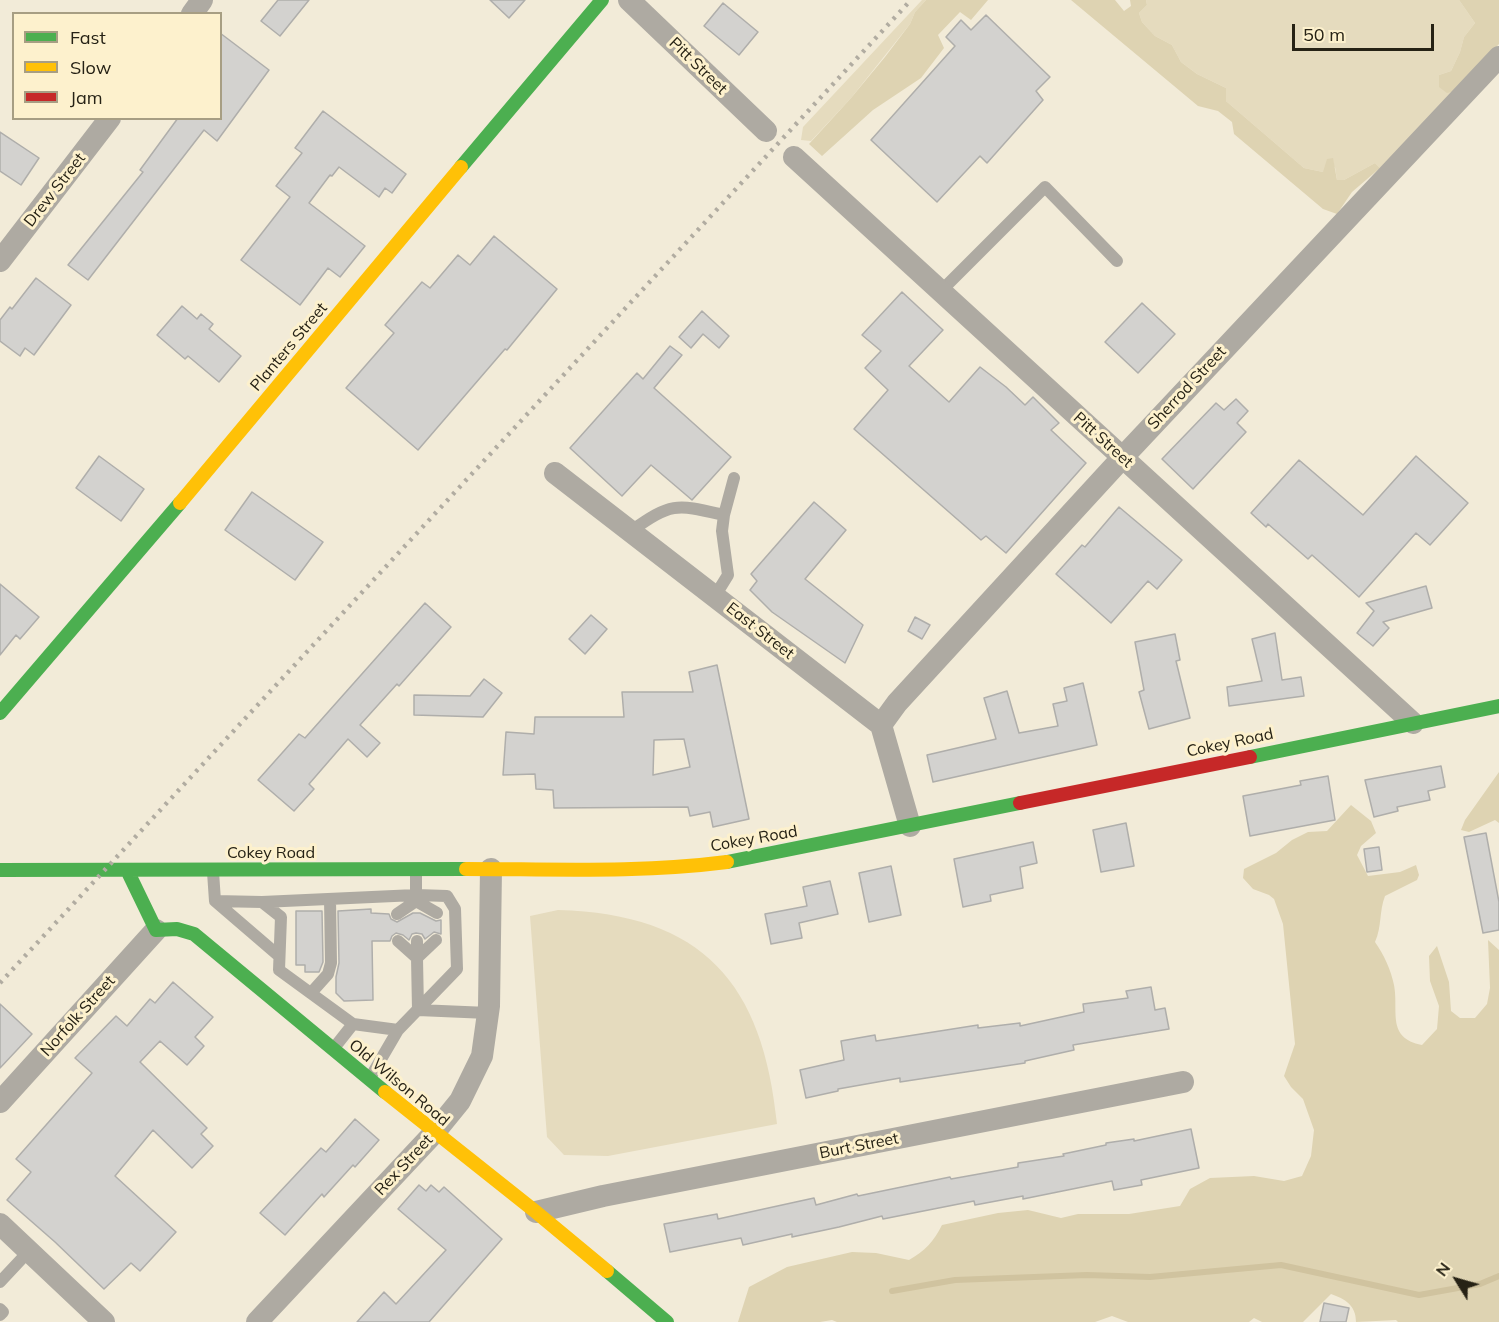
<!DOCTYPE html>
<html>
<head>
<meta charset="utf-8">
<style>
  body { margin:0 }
  #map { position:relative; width:1499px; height:1322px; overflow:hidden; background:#f2ebd8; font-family:Mulish,sans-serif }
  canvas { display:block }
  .legend { position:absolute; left:12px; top:12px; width:210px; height:108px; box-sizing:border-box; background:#fdf1cd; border:2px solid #a79e83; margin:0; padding:8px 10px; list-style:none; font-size:18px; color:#262215 }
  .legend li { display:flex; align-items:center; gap:12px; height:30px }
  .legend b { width:30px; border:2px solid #a79e83 }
  .north { position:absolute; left:1427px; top:1250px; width:60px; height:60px; -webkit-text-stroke:4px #fdf1cd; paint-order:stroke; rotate:307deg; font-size:16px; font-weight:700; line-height:24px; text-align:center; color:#262215 }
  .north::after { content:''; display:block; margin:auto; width:21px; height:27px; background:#262215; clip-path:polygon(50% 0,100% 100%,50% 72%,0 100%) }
  .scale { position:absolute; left:1292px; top:24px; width:142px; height:27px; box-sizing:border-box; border:3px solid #262215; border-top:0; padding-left:8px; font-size:18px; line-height:21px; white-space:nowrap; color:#262215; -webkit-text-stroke:4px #fdf1cd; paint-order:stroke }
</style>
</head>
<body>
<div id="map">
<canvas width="1499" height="1322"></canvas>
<ul class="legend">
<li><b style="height:8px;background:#4caf50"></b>Fast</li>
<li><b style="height:8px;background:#ffc107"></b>Slow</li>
<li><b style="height:8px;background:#c62828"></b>Jam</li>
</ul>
<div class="north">N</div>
<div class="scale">50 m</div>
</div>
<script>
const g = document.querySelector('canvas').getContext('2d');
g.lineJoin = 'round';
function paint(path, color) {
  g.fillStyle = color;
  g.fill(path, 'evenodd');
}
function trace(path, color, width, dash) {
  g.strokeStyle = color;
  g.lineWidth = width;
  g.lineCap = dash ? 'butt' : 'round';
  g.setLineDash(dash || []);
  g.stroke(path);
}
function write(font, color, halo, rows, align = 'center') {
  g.font = font + ' Mulish,sans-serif';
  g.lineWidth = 6;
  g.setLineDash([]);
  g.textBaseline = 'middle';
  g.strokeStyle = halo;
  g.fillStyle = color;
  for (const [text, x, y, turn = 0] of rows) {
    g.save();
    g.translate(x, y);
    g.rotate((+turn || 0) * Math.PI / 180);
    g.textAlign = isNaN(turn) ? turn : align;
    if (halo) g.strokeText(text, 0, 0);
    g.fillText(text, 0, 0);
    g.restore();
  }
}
paint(new Path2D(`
  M922,0H926L915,12L910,24L851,98L811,141L801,140L803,127Z
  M1146,0H1459L1475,23L1464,37L1460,52L1451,71L1439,75L1455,91L1380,168L1375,163L1344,180H1337L1335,167L1323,172L1304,168L1226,101V88L1197,74L1181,62L1172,45L1155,36L1142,22L1139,13L1147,5Z
  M558,910C703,914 763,983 777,1124L608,1156L564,1155L547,1137L530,916Z`), '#e5dbbe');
paint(new Path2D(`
  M926,0H988L971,20L960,12L938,35L944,48L921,78L873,110L822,156L809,144L851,98L885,57L910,24L915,12Z
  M1071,0H1115L1124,11L1131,6L1130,0H1146L1147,5L1139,13L1142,22L1155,36L1172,45L1181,62L1197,74L1226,88V101L1304,168L1323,172L1327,159L1333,158L1337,180H1344L1375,163L1380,168L1352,192L1337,214L1323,209L1234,134L1232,122L1218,111L1198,106Z
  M1459,0H1499V44L1455,91L1447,93L1439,87V75L1451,71L1460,52L1464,37L1475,23Z
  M1499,772V823L1495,820L1469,832L1461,830L1465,820Z
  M1351,805L1371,821L1376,833L1361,846L1357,855L1368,876L1400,872L1416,865L1419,875L1417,880L1385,896C1379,911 1382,927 1375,942C1384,955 1391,970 1394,985C1399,1011 1386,1038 1422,1045L1437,1029L1439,1006L1430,981L1429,956L1437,946L1449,982L1451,1011L1460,1018H1475L1487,1004L1490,988L1488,940L1499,950V1322H1398L1396,1320L1356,1322C1356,1305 1345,1299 1331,1294L1303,1322H1262L1254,1318L1249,1322H1128L1112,1316L1095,1322H837L832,1320L820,1322H738L749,1287L787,1267L852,1252L876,1253L909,1260C925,1251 934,1241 942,1225L998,1213L1028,1210L1061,1218L1078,1214H1129L1180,1206L1190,1189L1210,1178L1254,1176L1284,1181L1302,1176L1311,1156L1314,1130L1303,1099L1291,1087L1284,1076L1295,1044L1283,924L1274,899L1269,895L1253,889L1243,878L1244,869L1276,853L1292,840L1308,832L1327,831Z`), '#ded3b2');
trace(new Path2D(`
  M892,1291L955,1280L1087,1275L1150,1277L1281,1265L1419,1295L1480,1284L1499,1276`), '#d0c39f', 6);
const building = new Path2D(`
  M278,0H309L280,36L261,21Z
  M490,0H525L509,18Z
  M723,3L758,32L739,55L704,26Z
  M986,15L1050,77L1036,91L1043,100L987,163L980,156L937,202L871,140L955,46L946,37L961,20L971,30Z
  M220,33L269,70L217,141L204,130L88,280L68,265L143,172L140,170L178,118H220Z
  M323,111L406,174L392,193L385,188L379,197L339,167L332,176L330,175L309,203L365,246L340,277L328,268L300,305L241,260L290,197L276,186L302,153L295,148Z
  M0,132L39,158L21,185L0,171Z
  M494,236L557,289L507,350L505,349L418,450L346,388L394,333L385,325L422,282L430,288L458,255L470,265Z
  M36,278L71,305L34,355L25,348L20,356L0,341V320L10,307L12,309Z
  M902,292L943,330L909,366L949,402L980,367L1006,387L1025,405L1033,397L1059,423L1051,430L1086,463L1006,553L986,536L981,540L854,429L888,390L865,368L881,351L862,335Z
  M1142,303L1175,334L1138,373L1105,342Z
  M182,306L197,319L201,314L213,324L209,329L241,356L219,382L188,356L185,359L157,335Z
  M702,311L729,336L719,348L703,334L691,348L679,337Z
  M670,346L682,355L654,388L731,457L692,500L651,465L622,496L570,448L637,373L643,379Z
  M1236,399L1248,411L1237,423L1246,432L1193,489L1162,459L1216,403L1224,410Z
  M99,456L144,489L121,521L76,488Z
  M1416,456L1468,503L1430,545L1416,533L1359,597L1312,555L1308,559L1268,524L1266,527L1251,513L1299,460L1363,515Z
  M252,492L323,542L295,580L225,530Z
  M814,502L846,530L805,579L863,625L845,663L772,612L750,590L757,581L751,574Z
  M1119,507L1182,560L1157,589L1148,581L1111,623L1056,574L1082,545L1085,547Z
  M0,584L39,617L20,639L16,635L0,655Z
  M1426,586L1432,608L1383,622L1389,628L1373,646L1357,633L1374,611L1366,603Z
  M425,603L451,627L399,686L397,684L360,725L380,743L367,757L348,739L309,784L314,789L294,811L258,780L299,734L305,738Z
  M591,615L607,629L585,654L569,639Z
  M915,617L930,625L922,639L908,631Z
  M1275,633L1282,680L1301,677L1304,696L1229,706L1227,687L1262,681L1252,639Z
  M1175,634L1180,660L1176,661L1190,718L1149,729L1139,692L1144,690L1135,642Z
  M717,665L749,819L713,827L710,812L690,816L688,807L554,808L553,790L536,789L535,774L503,775L506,732L534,734L535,717H624L622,692H693L689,672ZM684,739L690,767L653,775L654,740Z
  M484,679L502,693L483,717L414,715V695L470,696Z
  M1083,683L1097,745L933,782L927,755L996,739L984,698L1007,691L1019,733L1058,726L1053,704L1067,701L1064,688Z
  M1441,766L1445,787L1428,791L1430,800L1397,807L1398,811L1374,817L1365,780Z
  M1328,776L1335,820L1250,836L1243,796L1301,785L1300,781Z
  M1126,823L1134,866L1101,872L1093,830Z
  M1486,833L1499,902V930L1483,933L1464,837Z
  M1033,842L1037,863L1020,867L1023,888L990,895L991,901L963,907L954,859Z
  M1379,847L1382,870L1367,872L1364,849Z
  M891,866L901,915L869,922L859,873Z
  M830,881L838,914L799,923L802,938L771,944L765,914L807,906L803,887Z
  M371,909V913L389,914L391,919L397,922L413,913H420L436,921L441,920V934L434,932L425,939L422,934L416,933L412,934L409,940L403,935L396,933L392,936L390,941H372L373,1000L344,1001L336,993V977L339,963L338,911Z
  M296,911H322L323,962L319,972H305V965H296Z
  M173,982L213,1017L195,1037L204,1046L187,1065L160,1041L140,1062L207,1128L201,1134L213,1146L192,1168L153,1130L115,1176L176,1232L140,1271L131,1263L104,1289L55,1242L7,1200L31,1172L16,1159L92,1073L75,1058L116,1016L127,1026L150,999L155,1003Z
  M1151,987L1155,1010L1165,1008L1169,1029L1073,1045L1074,1050L1025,1061V1063L900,1082V1078L838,1089V1091L806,1098L800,1070L844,1060L841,1041L875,1035L876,1041L978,1025V1028L1020,1023V1026L1084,1012L1083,1004L1128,998L1126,991Z
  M0,1004L32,1034L0,1068Z
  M355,1119L379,1140L355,1167L353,1165L324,1197L322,1194L285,1235L260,1213L321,1148L326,1152Z
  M1191,1129L1199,1168L1141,1180L1142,1185L1114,1190L1112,1181L1023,1199V1196L975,1205L974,1201L883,1219L882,1216L839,1227L792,1237V1234L743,1245L741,1238L670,1252L664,1224L717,1214L718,1219L814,1198L816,1205L857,1194L858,1196L950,1177L951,1179L1018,1167V1163L1064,1156L1063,1154L1106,1145V1143L1134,1139V1141Z
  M419,1185L426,1191L431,1185L439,1192L444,1187L502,1239L429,1322H357L384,1292L396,1304L446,1250L398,1209Z
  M1324,1303L1349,1308L1346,1322H1320Z`);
paint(building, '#d3d2cf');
trace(building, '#afaeab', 1.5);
trace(new Path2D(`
  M940,292L1045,187L1117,261
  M631,531C672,502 676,504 724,515
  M715,596L728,575L722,531L724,515L734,478
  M213,872L215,901L262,902L281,917L279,970L353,1024L334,1048
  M215,901L279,956
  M416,901L437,913
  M262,902L416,895V901L397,914
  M398,941L417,958L418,1010L488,1013
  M417,941V958
  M417,958L436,940
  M311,993L328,974L331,963L330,899
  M353,1024L398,1030
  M370,1078L398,1030L457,969L455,909L447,896L416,895V872
  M0,1282L29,1251
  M0,1309L3,1312L0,1315`), '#aeaaa2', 12);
trace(new Path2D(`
  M629,0L766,131
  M192,14L202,0
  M794,157L1413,723
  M0,261L110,118
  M555,473L881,725L910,826
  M881,725L897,703L1122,458L1499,57
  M0,1102L156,930
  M536,1212L603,1196L1183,1082
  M0,1224L104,1322
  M257,1322L434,1133L460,1101L482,1056L489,1006L491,869`), '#aeaaa2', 22);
trace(new Path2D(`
  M461,167L602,0
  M0,713L180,503
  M1250,757L1499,706
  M727,862L1020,803
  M0,870L466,869
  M127,870L156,930L177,929L194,934L385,1092
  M607,1271L667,1322`), '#4caf50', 14);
trace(new Path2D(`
  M180,503L461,167
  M466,869C553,869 641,873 727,862
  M385,1092L536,1212L607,1271`), '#ffc107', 14);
trace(new Path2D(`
  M1020,803L1250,757`), '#c62828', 14);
trace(new Path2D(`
  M0,983L911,0`), '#b1aca1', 4.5, [3, 6]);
write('16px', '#262215', '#fdf1cd', [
  ["Pitt Street",698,66,44],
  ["Drew Street",55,190,-52],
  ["Planters Street",289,347,-50],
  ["Sherrod Street",1187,388,-47],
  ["Pitt Street",1103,440,42],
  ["East Street",760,631,38],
  ["Cokey Road",1230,743,-12],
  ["Cokey Road",754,839,-10],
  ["Cokey Road",271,853],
  ["Norfolk Street",78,1016,-48],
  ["Old Wilson Road",399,1083,40],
  ["Burt Street",859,1146,-11],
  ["Rex Street",404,1165,-47]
]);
</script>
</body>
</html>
